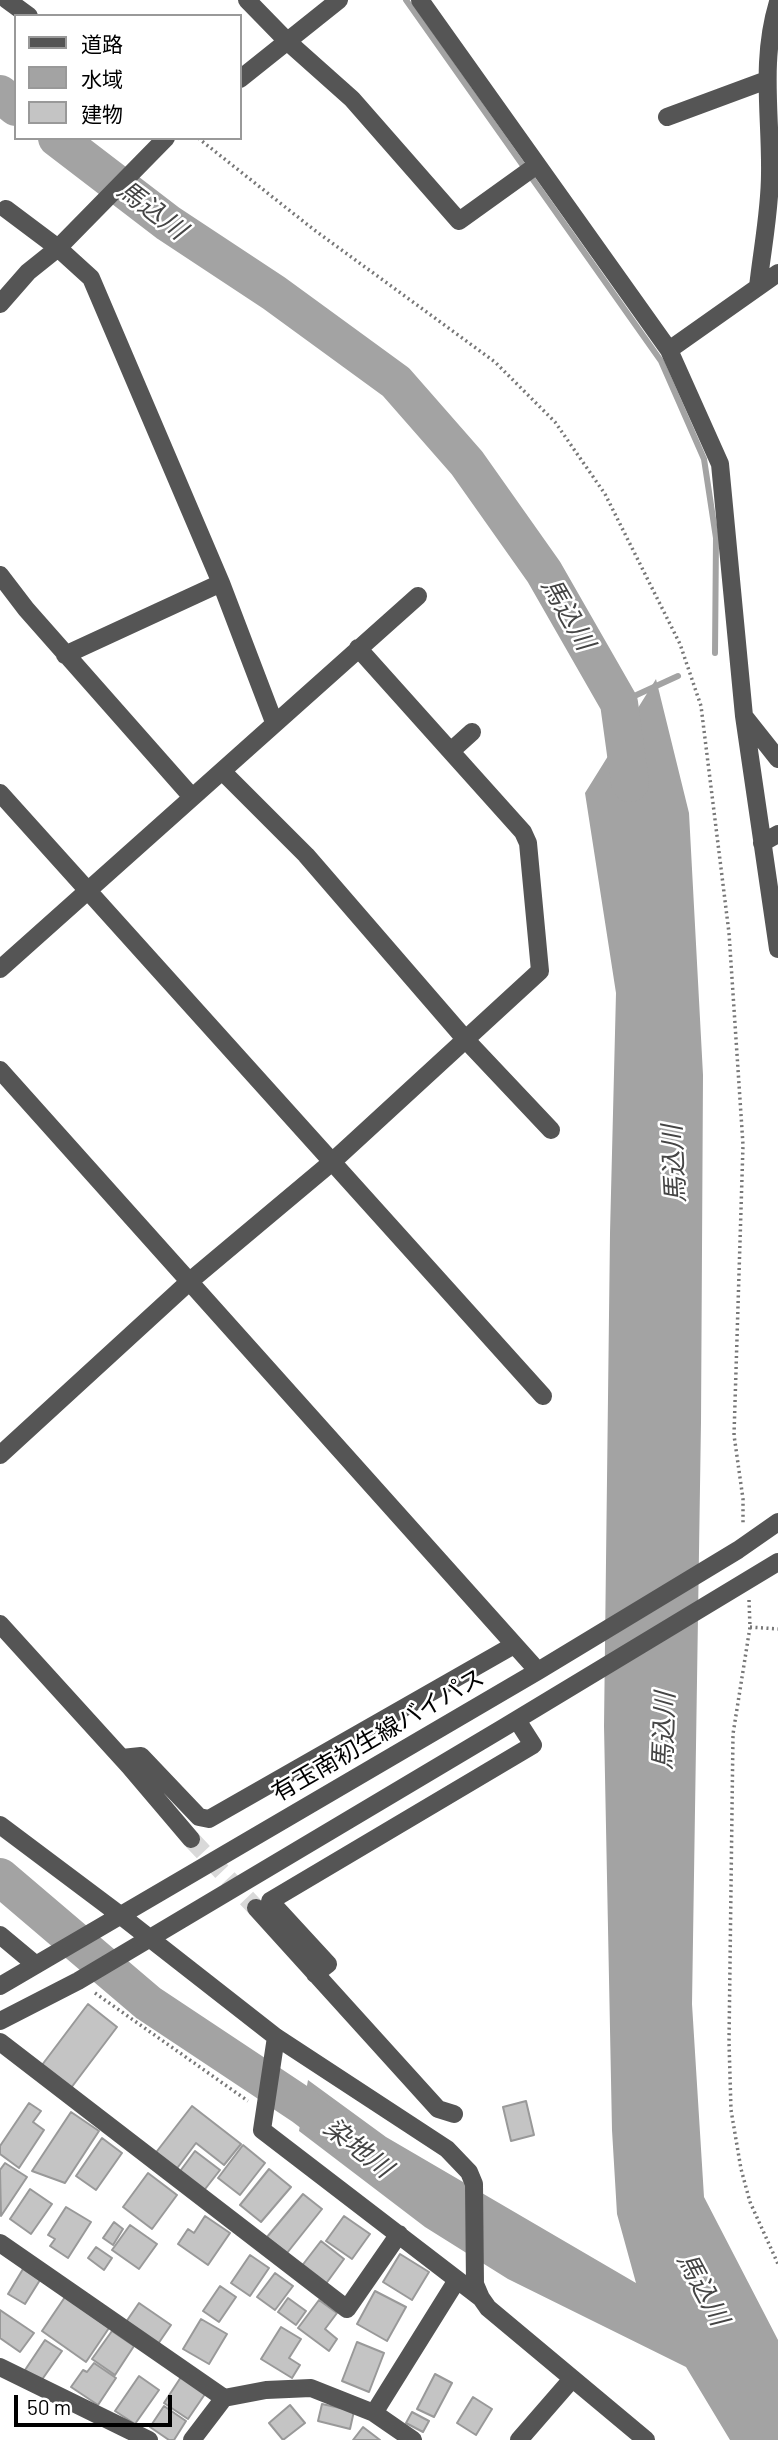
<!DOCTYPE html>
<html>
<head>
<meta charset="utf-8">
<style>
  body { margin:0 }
  #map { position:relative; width:778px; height:2440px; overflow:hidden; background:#fff; font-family:Barlow,"Noto Sans JP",sans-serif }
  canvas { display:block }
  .legend { position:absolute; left:14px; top:14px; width:228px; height:126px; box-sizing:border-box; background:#fff; border:2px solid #999; margin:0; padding:9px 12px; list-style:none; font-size:21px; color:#000 }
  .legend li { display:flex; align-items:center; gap:14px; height:35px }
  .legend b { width:35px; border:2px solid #999 }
  .scale { position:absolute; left:14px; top:2395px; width:158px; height:32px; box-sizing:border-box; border:4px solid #000; border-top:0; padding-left:9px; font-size:21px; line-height:24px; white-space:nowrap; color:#000; -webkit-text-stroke:5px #fff; paint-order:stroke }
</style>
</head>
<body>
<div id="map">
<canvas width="778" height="2440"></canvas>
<ul class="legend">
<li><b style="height:9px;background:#555"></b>道路</li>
<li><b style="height:19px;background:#a3a3a3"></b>水域</li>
<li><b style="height:19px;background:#c4c4c4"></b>建物</li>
</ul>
<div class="scale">50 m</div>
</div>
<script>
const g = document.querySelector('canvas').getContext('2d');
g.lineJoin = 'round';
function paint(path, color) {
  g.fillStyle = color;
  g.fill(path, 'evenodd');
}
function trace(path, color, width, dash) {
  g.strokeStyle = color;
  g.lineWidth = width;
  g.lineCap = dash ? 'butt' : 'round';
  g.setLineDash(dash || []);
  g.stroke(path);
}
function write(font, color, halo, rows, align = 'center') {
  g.font = font + ' Barlow,"Noto Sans JP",sans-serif';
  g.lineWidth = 5;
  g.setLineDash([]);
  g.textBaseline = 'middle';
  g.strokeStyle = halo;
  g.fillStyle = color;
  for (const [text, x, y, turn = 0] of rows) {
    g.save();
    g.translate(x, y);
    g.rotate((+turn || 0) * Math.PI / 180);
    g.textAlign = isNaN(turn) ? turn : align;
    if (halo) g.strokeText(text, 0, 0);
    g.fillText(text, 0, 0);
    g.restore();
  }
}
paint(new Path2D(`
  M656,679L689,813L703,1075L701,1422L692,2004L704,2197L778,2340V2440H730L686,2367L508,2279L425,2227L299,2131L308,2080L386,2137L636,2283L617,2214L612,2130L604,1726L610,1233L616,993L585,793Z`), '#a3a3a3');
trace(new Path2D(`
  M406,0L661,361L704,459L716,538L715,653
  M619,703L678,676`), '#a3a3a3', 6);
trace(new Path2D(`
  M0,94L16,107
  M57,138L168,223L274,293L396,382L467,463L544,572L619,703L630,783
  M0,1877L148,2003L303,2106L345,2138`), '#a3a3a3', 38);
const building = new Path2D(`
  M88,2004L117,2027L71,2088L42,2065Z
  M526,2101L534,2135L511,2141L503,2107Z
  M29,2103L41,2111L33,2122L44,2130L19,2168L0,2154V2146Z
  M192,2106L241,2144L224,2165L196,2143L175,2171L154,2155Z
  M71,2112L99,2131L65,2183L32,2171Z
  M102,2138L122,2153L96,2190L76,2176Z
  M243,2145L265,2163L240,2195L218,2178Z
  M195,2151L220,2170L202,2193L178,2174Z
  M5,2163L27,2177L1,2216L0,2170Z
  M269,2169L291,2187L261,2222L240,2205Z
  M148,2173L177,2195L152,2229L123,2207Z
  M30,2189L52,2204L31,2234L10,2219Z
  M303,2194L322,2209L287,2253L267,2237Z
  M66,2207L91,2222L68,2258L50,2246L55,2239L48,2235Z
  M205,2216L230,2233L208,2265L178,2244L188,2229L194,2233Z
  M344,2216L370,2234L352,2259L326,2241Z
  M114,2222L123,2229L113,2245L103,2238Z
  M130,2225L157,2244L139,2269L112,2250Z
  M321,2241L344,2259L325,2285L301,2267Z
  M96,2247L112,2258L104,2270L88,2258Z
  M400,2254L429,2272L412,2300L383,2282Z
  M250,2255L269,2268L250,2296L231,2283Z
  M23,2269L40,2280L25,2304L8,2294Z
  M275,2273L293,2286L275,2310L257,2297Z
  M220,2286L236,2297L219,2322L203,2311Z
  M375,2291L406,2307L387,2341L357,2324Z
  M65,2297L109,2328L86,2362L42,2331Z
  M288,2298L306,2311L296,2325L278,2312Z
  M319,2300L337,2313L325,2329L337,2339L329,2351L298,2328Z
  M139,2303L171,2325L158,2344L126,2322Z
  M0,2310L34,2333L20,2352L0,2338Z
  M201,2319L227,2334L209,2364L183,2349Z
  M281,2327L301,2339L289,2358L300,2365L292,2378L261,2359Z
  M112,2331L134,2346L115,2375L92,2359Z
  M45,2340L62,2351L41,2381L25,2370Z
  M357,2342L384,2353L369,2392L342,2381Z
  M94,2363L116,2378L98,2405L71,2387L83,2370L87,2372Z
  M435,2374L452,2383L434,2417L417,2409Z
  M139,2376L159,2390L135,2424L115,2411Z
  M181,2377L205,2394L188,2419L164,2403Z
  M473,2397L492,2409L476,2435L457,2423Z
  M322,2404L354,2411L350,2429L318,2421Z
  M290,2405L305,2423L283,2440L269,2423Z
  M164,2406L186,2421L174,2440H169L150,2427Z
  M412,2412L429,2421L423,2432L406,2423Z
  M363,2427L380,2440H353Z`);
paint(building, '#c4c4c4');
trace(building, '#999', 2);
trace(new Path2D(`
  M191,1839L256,1908`), '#d9d9d9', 18, [18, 9]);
trace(new Path2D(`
  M198,138L313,229L495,362L555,422L605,494L680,644L701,706L729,933L743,1145L734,1435L743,1499V1523
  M749,1600L750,1627L733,1734L729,2042L731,2110L741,2169L750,2202L778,2264
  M750,1627L778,1629
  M95,1993L248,2101`), '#777', 3.5, [2, 3.5]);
trace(new Path2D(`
  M7,0L29,16
  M247,0L288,42L352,99L459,221L537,165
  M420,0L669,350L720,464L744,716L778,949
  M240,79L339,0
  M667,117L767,80
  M6,209L58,248L91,278L221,583L274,722
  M758,287C762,250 770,211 770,174C771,115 760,61 778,2
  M0,304L28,272L58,248L166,138
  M669,350L778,273
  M0,575L26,609L192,797
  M65,655L221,583
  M744,716L778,759
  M451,751L472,732
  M222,771L306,855L466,1040L551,1130
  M0,793L543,1396
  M762,843L778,834
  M0,969L418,596
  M0,1070L538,1671
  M0,1455L190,1281L332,1162L540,971L528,843L523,832L358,648
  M0,1624L129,1766L191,1839
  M122,1758L141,1756L199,1817L209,1819L514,1645
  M0,1825L120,1915L276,2037L447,2149L469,2172L474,2184L475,2284L481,2298L488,2308L646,2440
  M256,1908L438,2109L454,2114
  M0,1935L36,1965
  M315,1974L328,1964L270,1901L533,1745L517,1720
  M0,1986L538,1671L738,1550L778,1522
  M0,2021L78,1981L503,1728L778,1562
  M276,2037L262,2130L481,2298
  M0,2042L347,2309L399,2234
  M0,2243L224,2398
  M0,2367L149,2440
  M374,2413L457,2280
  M192,2440L224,2398L266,2390L311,2388L374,2413L413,2440
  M519,2440L572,2379`), '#555', 18);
write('24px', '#000', '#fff', [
  ["有玉南初生線バイパス",378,1735,-30]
]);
write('italic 26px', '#444', '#fff', [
  ["馬込川",152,210,37],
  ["馬込川",568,614,60],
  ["馬込川",674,1164,-93],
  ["馬込川",664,1731,-88],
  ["染地川",358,2148,38],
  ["馬込川",703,2289,62]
]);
</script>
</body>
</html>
